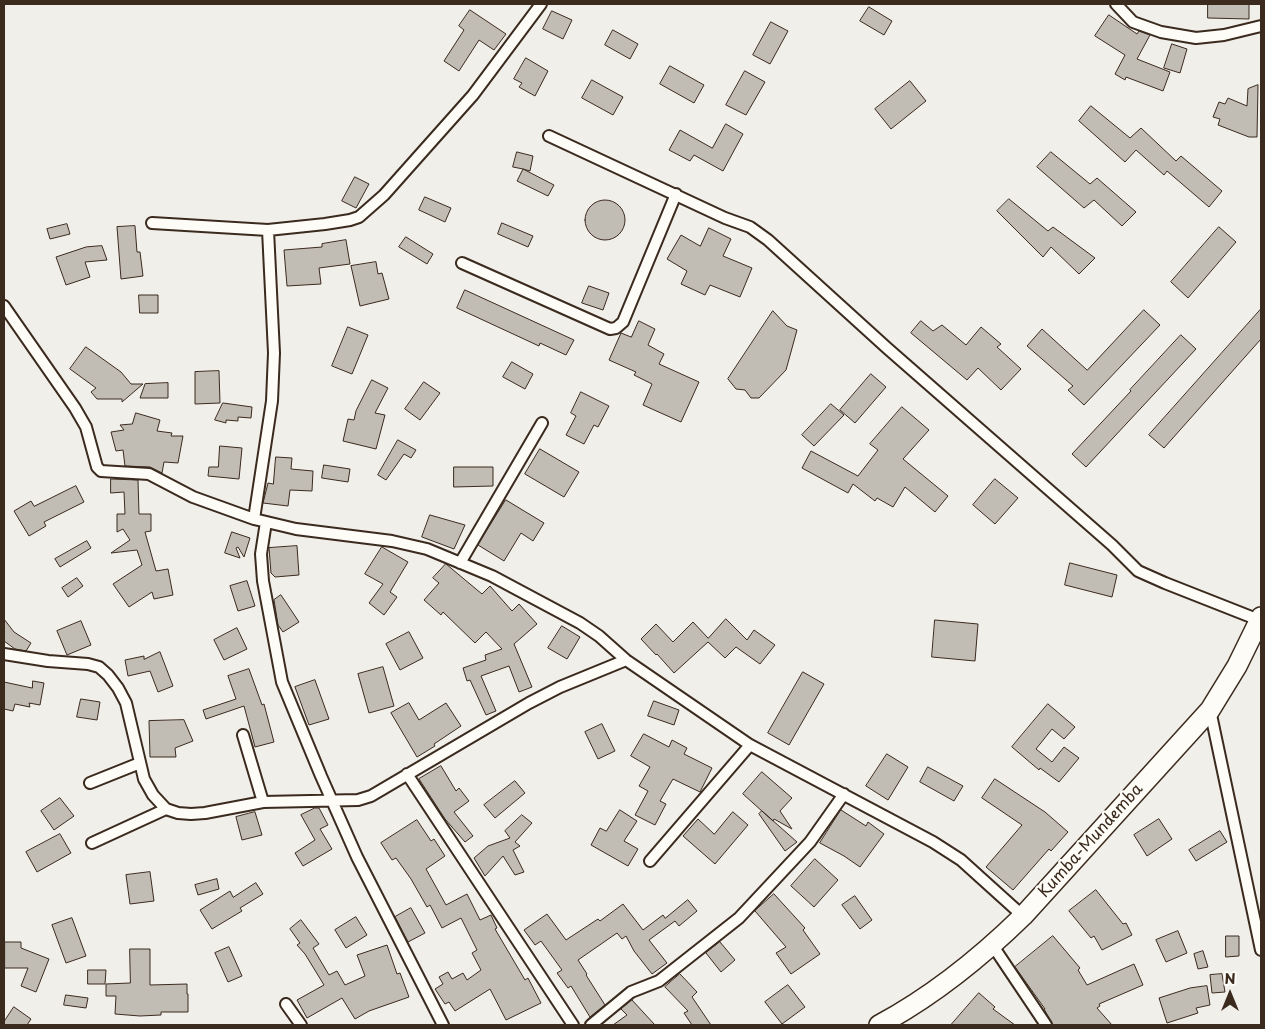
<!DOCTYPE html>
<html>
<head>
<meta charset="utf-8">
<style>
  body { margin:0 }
  #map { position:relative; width:1265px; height:1029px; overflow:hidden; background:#f1efea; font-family:"Playpen Sans",sans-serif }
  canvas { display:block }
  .frame { position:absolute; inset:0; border:5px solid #3b2a1e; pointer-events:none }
  .north { position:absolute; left:1205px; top:969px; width:50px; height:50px; -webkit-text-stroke:4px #fdfcf7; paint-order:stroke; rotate:0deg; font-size:14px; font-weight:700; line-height:20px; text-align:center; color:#3b2a1e }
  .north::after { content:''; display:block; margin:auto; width:18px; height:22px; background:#3b2a1e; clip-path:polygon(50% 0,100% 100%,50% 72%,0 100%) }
</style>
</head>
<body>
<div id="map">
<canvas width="1265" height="1029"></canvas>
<div class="frame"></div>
<div class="north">N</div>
</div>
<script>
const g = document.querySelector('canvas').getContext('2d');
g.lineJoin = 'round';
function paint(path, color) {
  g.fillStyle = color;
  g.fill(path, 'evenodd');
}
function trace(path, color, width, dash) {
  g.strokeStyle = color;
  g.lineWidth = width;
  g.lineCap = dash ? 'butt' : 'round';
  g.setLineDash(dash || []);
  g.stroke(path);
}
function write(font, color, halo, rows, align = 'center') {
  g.font = font + ' "Playpen Sans",sans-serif';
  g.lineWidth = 4.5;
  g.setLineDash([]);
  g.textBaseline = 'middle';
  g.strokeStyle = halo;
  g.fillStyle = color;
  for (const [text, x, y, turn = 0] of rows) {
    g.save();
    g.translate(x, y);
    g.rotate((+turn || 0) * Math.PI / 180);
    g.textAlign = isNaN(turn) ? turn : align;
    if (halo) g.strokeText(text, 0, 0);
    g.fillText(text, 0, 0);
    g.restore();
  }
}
const building = new Path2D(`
  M1208,4H1249V19L1208,18Z
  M869,7L892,21L884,35L860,21Z
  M470,10L506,34L494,50L479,40L459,71L444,61L464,30L459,26Z
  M552,11L572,20L563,39L543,29Z
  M1109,15L1137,34L1139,31L1150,35L1137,59L1170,72L1163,91L1126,77L1125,80L1115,74L1125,55L1095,36Z
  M771,22L788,31L770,64L753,55Z
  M613,30L638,44L630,59L605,45Z
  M1172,44L1187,49L1180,73L1164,68Z
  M526,58L548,71L535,96L519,87L522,83L514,79Z
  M670,66L704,85L694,103L660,84Z
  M745,71L765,82L746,115L726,105Z
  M592,80L623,97L613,115L582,98Z
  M910,81L926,101L891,129L875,109Z
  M1258,85L1257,137H1249L1218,125L1220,119L1213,117L1219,102L1225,104L1228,98L1247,106L1248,89Z
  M1091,106L1130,138L1141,128L1176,161L1181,156L1222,191L1209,207L1167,171L1164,175L1136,150L1125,162L1079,121Z
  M726,124L743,134L723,171L694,155L690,161L669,150L680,130L712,148Z
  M517,152L533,156L530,171L523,169L554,185L548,196L517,181L523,169L513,167Z
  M1051,152L1090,184L1097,178L1136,212L1122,226L1094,200L1084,208L1037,167Z
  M355,177L369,184L356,208L342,201Z
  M425,197L451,208L445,222L419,210Z
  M1009,199L1048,231L1053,227L1095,258L1079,274L1051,247L1043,257L997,211Z
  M585 220a20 20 0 1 1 40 0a20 20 0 1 1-40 0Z
  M502,223L533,236L528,247L498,234Z
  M67,224L70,234L50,239L47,229Z
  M135,226L137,252H140L143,276L121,279L117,227Z
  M1219,227L1236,242L1188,298L1171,282Z
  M709,228L731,239L723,256L752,268L740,297L710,285L705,295L681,284L687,271L667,259L681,235L700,246Z
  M406,237L433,254L427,264L399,247Z
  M346,240L350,264L319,268L321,284L287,286L284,250L322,247V244Z
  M102,246L107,260L85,262L90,277L66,285L56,257L86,247Z
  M376,262L378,274L382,273L389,299L360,306L351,266Z
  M589,286L609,293L603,310L582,303Z
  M465,290L574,340L566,355L540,343L539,346L457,308Z
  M139,295H158V313H140Z
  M1261,309V339L1164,448L1149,435Z
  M1144,310L1160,325L1084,405L1068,390L1073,386L1027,346L1042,329L1087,370Z
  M773,311L787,326L797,330L786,370L759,398H751L745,390L736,389L728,379Z
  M639,321L655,329L648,345L664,354L659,364L699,382L681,422L643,405L652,384L634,375L636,372L609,360L621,333L631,337Z
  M921,321L933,331L942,325L966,345L981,327L1001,344L997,347L1021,369L1001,390L978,368L967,380L911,333Z
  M348,327L368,335L352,374L332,366Z
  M1181,335L1196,349L1086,467L1072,454L1131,391L1130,390Z
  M86,347L121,372L131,384H143L122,402V399H97L91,392L96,388L70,369Z
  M512,362L533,374L525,389L503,377Z
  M219,371L220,403L195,404V372Z
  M871,374L886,387L855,423L840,410Z
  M372,380L388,388L375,413L385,415L376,449L343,441L348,419L354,420L356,411Z
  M424,382L440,393L420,420L405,409Z
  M168,383V398H140L145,384Z
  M581,392L609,406L598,427L594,425L584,444L566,435L576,416L571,413Z
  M223,403L252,407L251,418L238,417V421L226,420V423L215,420Z
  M831,404L844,415L814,446L802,435Z
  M902,407L929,430L903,459L948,496L935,512L905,487L893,507L877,498L875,501L853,484L848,493L802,468L811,451L858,476L878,450L870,444Z
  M136,413L160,420L157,431L172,433L171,436H183L178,463L164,462L162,473L150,467L125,466L123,450L116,451L111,432L124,430L120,425L132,424Z
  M398,440L416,450L411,458L404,454L386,480L378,475Z
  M220,446L242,448L239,479L208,476L209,467H218Z
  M540,449L579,472L564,497L525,474Z
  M276,457L292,458L291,469L313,471L312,491L290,490L288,506L263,503L268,483L273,484Z
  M324,465L350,469L348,482L322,478Z
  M454,467H493V486L454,487Z
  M111,479L138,480L139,514H151V531L145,532L156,571L168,569L173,595L154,599L152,592L129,607L113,584L142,565L137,550L111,553L130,540L123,529L117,532V514H125L124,492L111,493Z
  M995,479L1018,498L995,524L973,505Z
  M76,486L84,502L44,522L46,526L29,536L14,511L31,501L34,506Z
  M506,500L544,523L533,541L521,533L504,561L478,545Z
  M430,515L465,525L454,549L422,537Z
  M232,532L250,538L244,557L238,547L236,548L240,558L225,553Z
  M87,541L91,548L60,567L55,559Z
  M297,546L299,575L275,577L271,573L269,548Z
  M382,547L408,562L390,592L397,597L384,615L369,603L383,584L365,574Z
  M1070,563L1117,575L1112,597L1065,585Z
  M446,564L482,594L490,586L512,611L519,604L537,624L514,644L532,687L519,692L509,666L481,676L496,711L486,715L470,680L467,681L463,668L486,660L485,655L502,649L486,632L475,643L443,612L441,615L424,600L439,583L433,578Z
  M77,578L83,586L68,597L62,588Z
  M247,581L255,606L238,611L230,586Z
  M281,595L299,622L283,632L278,625L274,600Z
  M4,619L14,632L31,643L26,651L15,649L4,641Z
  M726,619L747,640L754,630L775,645L760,664L736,647L725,658L708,642L674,673L657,654L656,655L641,639L656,624L673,642L693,622L708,638Z
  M935,620L978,624L975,661L932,657Z
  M81,621L91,645L67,655L57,631Z
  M562,626L580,637L567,659L548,648Z
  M237,628L247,649L224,660L214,640Z
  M409,632L423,658L400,670L386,644Z
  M160,652L173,686L158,692L150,671L128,676L125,660L144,656V659Z
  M383,667L394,706L369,713L358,674Z
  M249,669L262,705L264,704L274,742L255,747L244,706L206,719L203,710L236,699L228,676Z
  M803,672L824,684L789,745L768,733Z
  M315,680L329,719L309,725L295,687Z
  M33,681L44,683L40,705L29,703L30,707L15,704L13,711L4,709V682L32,688Z
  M81,699L100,702L97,720L77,717Z
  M654,701L679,710L674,725L648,716Z
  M409,703L419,720L446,703L461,726L434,744L435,746L417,757L391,713Z
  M1048,704L1075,727L1064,739L1052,729L1036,749L1052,762L1064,747L1079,758L1059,782L1040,768L1039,770L1012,747Z
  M184,720L193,741L175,748L176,757H150L149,721Z
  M602,724L615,751L598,759L585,732Z
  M644,734L669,747L672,740L687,748L684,754L712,768L700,792L673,779L660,801L666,804L655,825L635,815L648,791L639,786L650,767L631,756Z
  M887,754L908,767L888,800L866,786Z
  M441,766L456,791L459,788L469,801L454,812L473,836L465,842L445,819L419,779Z
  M928,767L963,786L954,801L920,782Z
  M762,772L792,798L780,811L792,829L774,819L773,821L743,794Z
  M995,779L1045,812L1068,832L1051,851L1049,849L1013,890L986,867L1022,825L982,798Z
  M515,781L525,793L495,818L484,805Z
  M60,798L74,816L54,830L41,811Z
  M315,808H319L328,825L320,829L332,849L303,866L295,853L315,840L301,815Z
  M620,810L637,821L624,841L638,849L628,866L591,845L600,828L606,831Z
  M841,810L866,826L868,822L884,834L860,867L844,856L820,843Z
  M762,811L797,842L785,851L759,814Z
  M255,812L262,835L242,840L236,817Z
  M733,812L748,825L715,864L683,836L698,819L714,834Z
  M522,815L532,823L515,842L520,846L513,850L524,872L515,875L503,856L485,876L474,858L488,846L510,838L505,831Z
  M1159,819L1172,839L1147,856L1134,835Z
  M417,820L431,841L434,839L445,856L426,869L446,905L467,894L480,920L491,915L497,928L495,929L525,980L528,978L541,1003L506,1020L490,989L455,1011L449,1002L445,1004L435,989L443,984L439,977L448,972L452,979L463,973L467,980L481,970L472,953L477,950L461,918L442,928L430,905L427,907L411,879L396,858L392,860L381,843Z
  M1220,831L1227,842L1196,861L1189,850Z
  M60,834L71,853L37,872L26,852Z
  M815,859L838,880L814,907L791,886Z
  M150,872L154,901L130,904L126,875Z
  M217,879L219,889L198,895L195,885Z
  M256,883L263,894L240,908L242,911L212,929L200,910L230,891L233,897Z
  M1096,890L1123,924L1126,923L1132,935L1102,950L1094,936L1091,938L1069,911Z
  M774,894L805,928L803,930L820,954L791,974L776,953L786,947L755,911Z
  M855,896L872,920L860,929L842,905Z
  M688,900L697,911L679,926L675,921L649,940L667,963L652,974L634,951L626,936L622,939L617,933L578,960L587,974L586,975L605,1005L590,1017L571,986L568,988L557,973L562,970L541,941L535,945L524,930L547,914L566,940L598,919L600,921L623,904L643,930L663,915L665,918Z
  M411,908L425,933L408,942L395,917Z
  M356,917L367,935L346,948L335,930Z
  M72,918L86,956L66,963L52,925Z
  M301,920L319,944L313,948L329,975L337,971L345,985L365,976L357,955L387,945L397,974L400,973L409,997L369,1011L355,1019L342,998L307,1018L297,1000L324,985L305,954L297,945L300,943L290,929Z
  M1178,931L1187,953L1166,962L1156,940Z
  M1053,936L1080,968L1078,970L1087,985L1134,964L1143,985L1099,1004L1100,1006L1097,1008L1112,1025H1053L1044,1009H1045L1015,967Z
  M1226,936H1239V956L1226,957Z
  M5,942H21V948L49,959L36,992L21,986L28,968H5Z
  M720,942L735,960L721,972L706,953Z
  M229,947L242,976L228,982L215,953Z
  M130,949H150V985L187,984V994H188V1012H161V1015L140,1016L115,1014L116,996H106V984L130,983Z
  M1203,951L1208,967L1198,969L1194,954Z
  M88,970H106L105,984H88Z
  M680,974L697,992L692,997L711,1025H692L684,1013L688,1011L665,987Z
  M1222,974L1225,992L1212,993L1210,975Z
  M788,985L805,1007L782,1024L765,1002Z
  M1207,986L1210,1005L1196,1008L1198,1013L1167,1023L1159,998L1190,988Z
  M979,993L995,1007L993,1009L1015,1025H951Z
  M66,995L88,998L86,1008L64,1005Z
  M632,1000L655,1025H613L627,1015L621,1009Z
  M14,1007L31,1019L27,1025H4V1022Z`);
paint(building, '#c1bcb4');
trace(building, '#3b2a1e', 1);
const street = new Path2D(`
  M1116,4L1133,22L1161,32L1196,38L1224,35L1261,26
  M549,136L725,218L750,227L768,240L887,348L1112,545L1138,571L1165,583L1259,620
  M152,223L268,230L325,224L350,220L359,217L384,195L473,95L541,4
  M462,263L610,329L616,328L623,322L676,194
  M4,306L75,408L86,427L97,467L101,471L149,474L193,497L254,519L296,529L392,541L427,549L492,576L580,623L599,636L626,660L750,745L933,842L961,860L1023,916
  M254,519L272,401L274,353L268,230
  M266,522L261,554L263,581L282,682L321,776L357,857L443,1025
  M460,563L542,423
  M4,654L48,661L88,664L99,667L108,675L118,688L126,703L144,779L153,795L166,809L178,813L191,814L205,813L263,802L358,800L371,796L529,703L560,687L626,660
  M1210,710L1261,950
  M243,735L263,802
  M407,774L573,1025
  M90,783L140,763
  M92,843L166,809
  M650,861L750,745
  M993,946L1046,1025
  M286,1004L301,1025
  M591,1025L631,992L659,981L739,918L810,842L844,794`);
const highway = new Path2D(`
  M879,1025C933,996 979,959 1023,916L1210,710L1237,666L1261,617`);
trace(street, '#3b2a1e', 14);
trace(highway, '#3b2a1e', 22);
trace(street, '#fdfcf7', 10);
trace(highway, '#fdfcf7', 19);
write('16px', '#3b2a1e', '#fdfcf7', [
  ["Kumba-Mundemba",1091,841,-48]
]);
</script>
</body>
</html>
